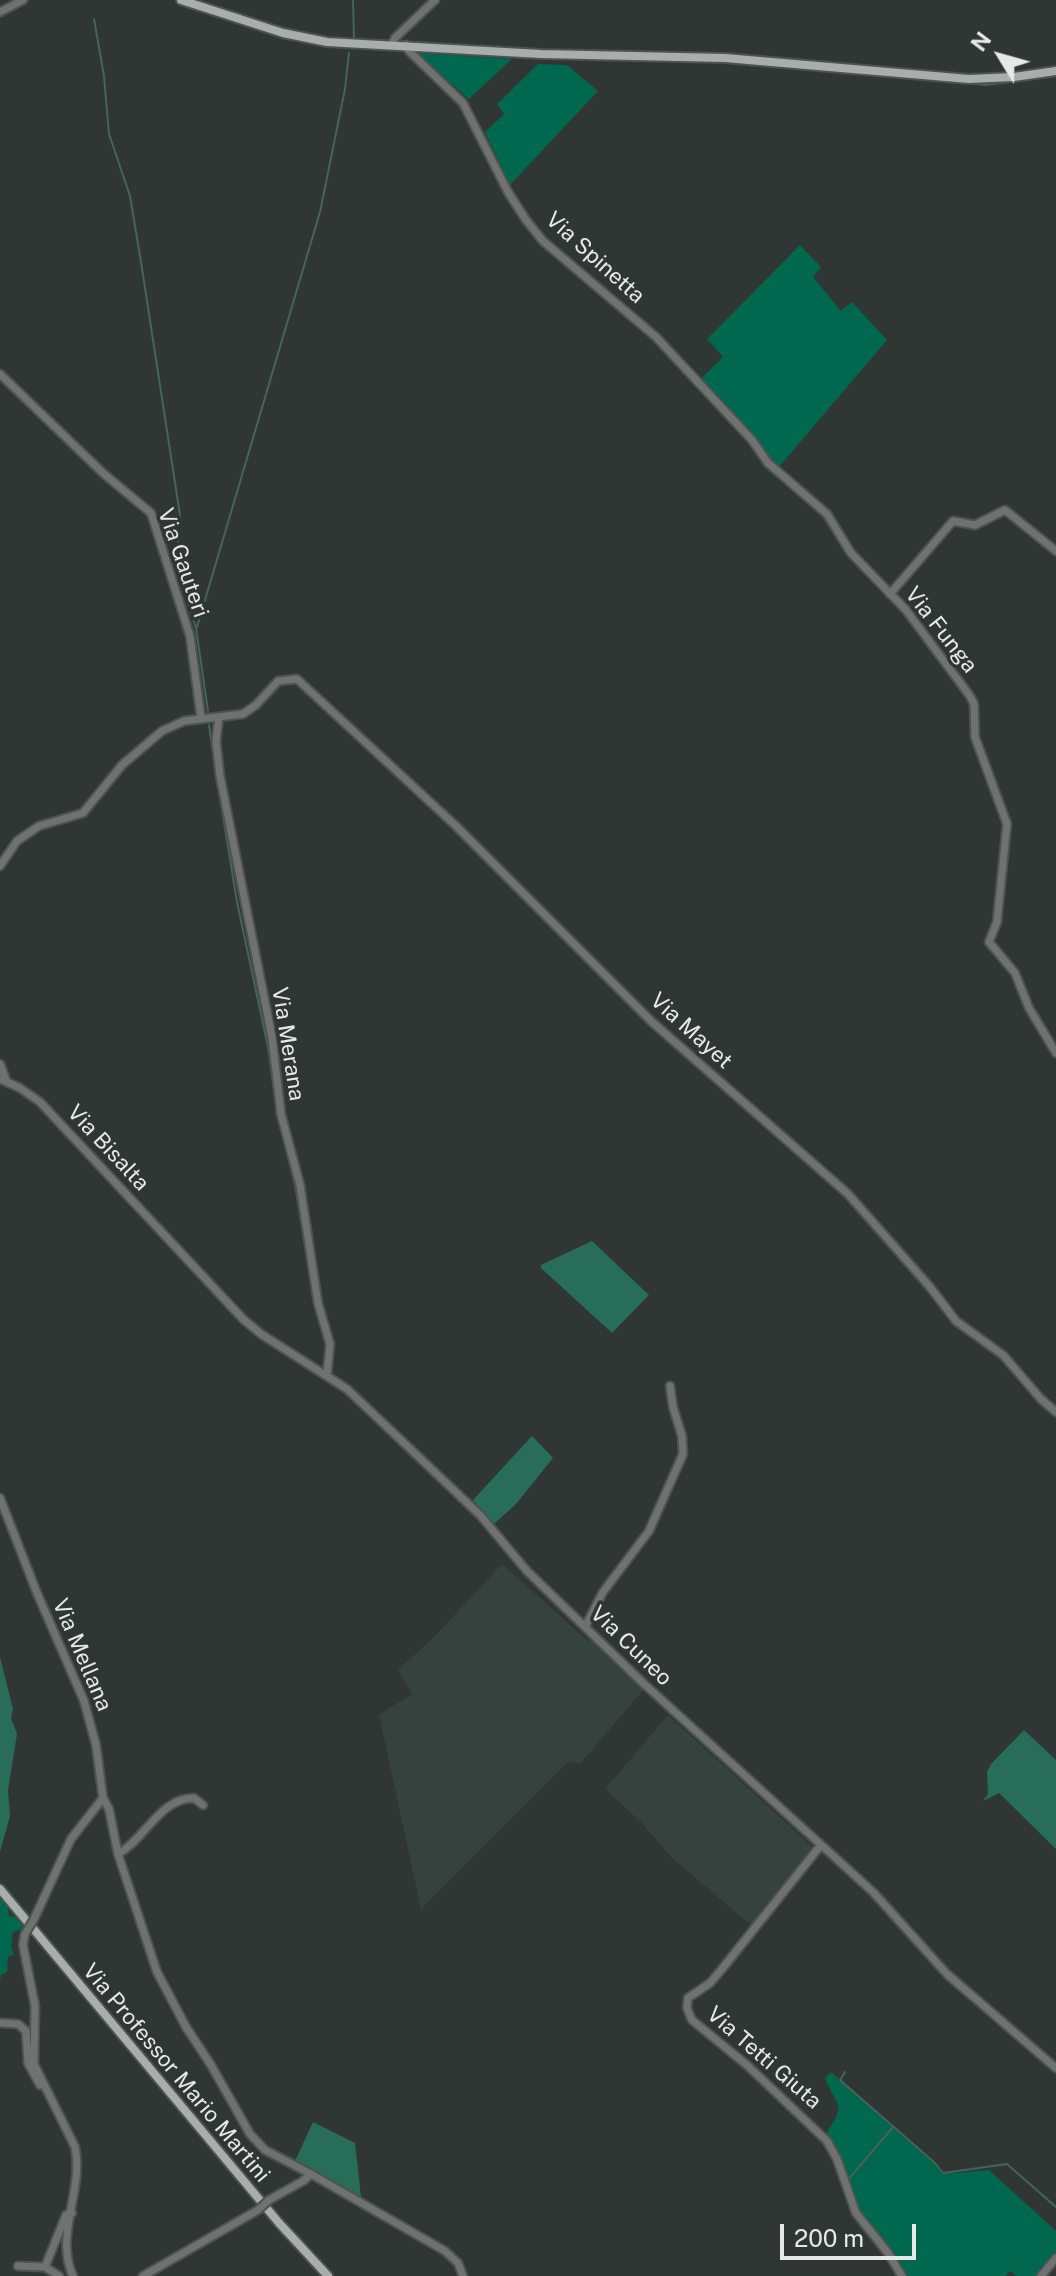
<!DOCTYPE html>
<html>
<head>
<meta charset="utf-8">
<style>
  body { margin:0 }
  #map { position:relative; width:1056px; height:2276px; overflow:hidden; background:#303634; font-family:"Public Sans",sans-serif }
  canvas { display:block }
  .north { position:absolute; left:960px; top:16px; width:80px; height:80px; -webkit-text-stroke:6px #303634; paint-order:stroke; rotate:307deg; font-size:22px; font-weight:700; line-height:32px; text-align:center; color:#e6e9e8 }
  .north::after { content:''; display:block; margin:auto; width:28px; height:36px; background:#e6e9e8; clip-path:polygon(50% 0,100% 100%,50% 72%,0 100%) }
  .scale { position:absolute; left:780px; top:2224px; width:136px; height:36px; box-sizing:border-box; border:4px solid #e6e9e8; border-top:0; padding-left:10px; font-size:24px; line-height:28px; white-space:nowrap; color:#e6e9e8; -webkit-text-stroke:6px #303634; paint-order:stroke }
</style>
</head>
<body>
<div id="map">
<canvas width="1056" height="2276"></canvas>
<div class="north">N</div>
<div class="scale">200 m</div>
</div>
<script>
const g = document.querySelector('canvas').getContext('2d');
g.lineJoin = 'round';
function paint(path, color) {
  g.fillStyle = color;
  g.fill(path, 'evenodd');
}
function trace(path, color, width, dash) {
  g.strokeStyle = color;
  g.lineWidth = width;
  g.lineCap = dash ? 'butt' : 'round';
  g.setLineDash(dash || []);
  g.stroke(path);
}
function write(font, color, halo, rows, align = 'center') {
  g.font = font + ' "Public Sans",sans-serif';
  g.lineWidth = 7;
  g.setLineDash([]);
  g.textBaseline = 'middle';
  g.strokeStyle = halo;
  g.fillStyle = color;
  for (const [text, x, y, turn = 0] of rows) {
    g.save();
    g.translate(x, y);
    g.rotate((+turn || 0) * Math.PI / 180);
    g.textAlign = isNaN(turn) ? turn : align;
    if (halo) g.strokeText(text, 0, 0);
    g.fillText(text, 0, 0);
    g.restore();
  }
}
paint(new Path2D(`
  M502,1564L588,1641L591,1639L644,1689L580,1764L569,1761L421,1909L379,1715L412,1694L398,1670L434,1637Z
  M668,1715L815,1849L753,1927L671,1857L640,1821L605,1789Z`), '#35423d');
paint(new Path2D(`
  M416,53L512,59L469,99Z
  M538,64L567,65L598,91L510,185L485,132L504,114L497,104Z
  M800,245L821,267L813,277L841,311L852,302L887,340L779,467L700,380L723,357L707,339Z
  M0,1894L10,1907L8,1910L9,1916L16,1917L25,1928L13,1932L11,1947L14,1954L8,1957L7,1972L1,1975L0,1981Z
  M831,2072L892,2127L847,2181L825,2135C848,2102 837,2109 825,2078Z
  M893,2128L935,2164L942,2174L989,2170L1056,2231V2252L1036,2276H1016L1010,2271L1006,2276H903L860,2216L848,2182Z`), '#00684f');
paint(new Path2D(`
  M592,1241L649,1295L612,1333L541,1268V1265Z
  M532,1436L553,1458L516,1504L494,1524L473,1500Z
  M0,1657L13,1709L11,1718L17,1734L8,1790L10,1816L0,1852Z
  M1024,1730L1056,1760V1849L999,1793L983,1801L988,1794L987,1772L991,1764Z
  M313,2122L355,2143L361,2197L295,2161Z`), '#286d57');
trace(new Path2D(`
  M353,0L354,39
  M94,19L104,76L109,134L130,196L141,262L180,515L176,534L185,566L187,601L196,628L208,711
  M547,58L584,59
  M949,81L986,85L1056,76
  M197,627L320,212L345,89L349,53
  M209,725L215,767
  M218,785L237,902L268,1047L277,1109
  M278,1116L295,1185L306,1250
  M315,1304L324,1336
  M845,2072L840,2080L935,2163L943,2173L1007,2164L1056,2207
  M848,2180L893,2127`), '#45645b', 2);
const minor = new Path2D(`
  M0,12L23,0
  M392,44L395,38L435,0
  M406,45L409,51L463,103L508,192L526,220L543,241L656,337L752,440L768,463L827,514L851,553L906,610L970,696L974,704L975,737L1007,824L997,922L989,942L1015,973L1029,1008L1056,1053
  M0,374L104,474L151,513L190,636L201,717
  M890,594L953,521L975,525L1005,510L1056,551
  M219,717L216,741L220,776L272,1037L281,1114L300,1185L318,1303L330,1344L327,1375
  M0,866L17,841L39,826L83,813L122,765L162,731L184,721L243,714L256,705L278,681L297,679L455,825L651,1021L848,1194L930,1287L956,1321L1003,1355L1041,1399L1056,1412
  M0,1064L6,1080
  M0,1079L20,1088L40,1102L243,1319L261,1334L347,1389L480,1515L527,1571L642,1682L873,1892L947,1974L1056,2068
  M0,1498L37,1593L84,1701L96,1745L103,1798L71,1839L34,1919
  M585,1627L603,1592L649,1531L683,1454L682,1436L673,1407L670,1386
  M103,1798L109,1809L118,1854L157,1972L186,2027L211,2065L250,2134L265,2150L311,2174
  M821,1845L722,1969L710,1983L688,1998L687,2008L692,2020L748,2066L827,2141L837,2159L856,2213L888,2253L902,2276
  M118,1854C146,1838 160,1798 194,1798L203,1805
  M25,1934L23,1945L35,2006L34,2064L75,2147C84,2191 54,2235 73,2276
  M0,2023L18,2024L26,2031L28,2063L40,2085
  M269,2200L303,2181L311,2174L445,2251L458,2263L463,2276
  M18,2266L45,2267L59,2276
  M45,2267L66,2215L72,2213
  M143,2276L258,2210
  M1041,2276L1056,2258`);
const major = new Path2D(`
  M181,0L283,33L327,42L541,54L725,58L969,79L1014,77L1056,71
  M0,1889L279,2223L328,2276`);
trace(minor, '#4d5351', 11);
trace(major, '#4d5351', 12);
trace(minor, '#6f7271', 7);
trace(major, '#a9aeac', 8);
const minorBridge = new Path2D(`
  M25,1934L34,1919
  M258,2210L269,2200`);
trace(minorBridge, '#4d5351', 11, []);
trace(minorBridge, '#6f7271', 7);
write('22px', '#e6e9e8', '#303634', [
  ["Via Spinetta",595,258,42],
  ["Via Gauteri",183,563,71],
  ["Via Funga",941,630,52],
  ["Via Mayet",691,1031,42],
  ["Via Merana",288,1044,81],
  ["Via Bisalta",108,1148,47],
  ["Via Cuneo",631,1646,44],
  ["Via Mellana",82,1655,67],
  ["Via Tetti Giuta",764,2058,41],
  ["Via Professor Mario Martini",176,2073,50]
]);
</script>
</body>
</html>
